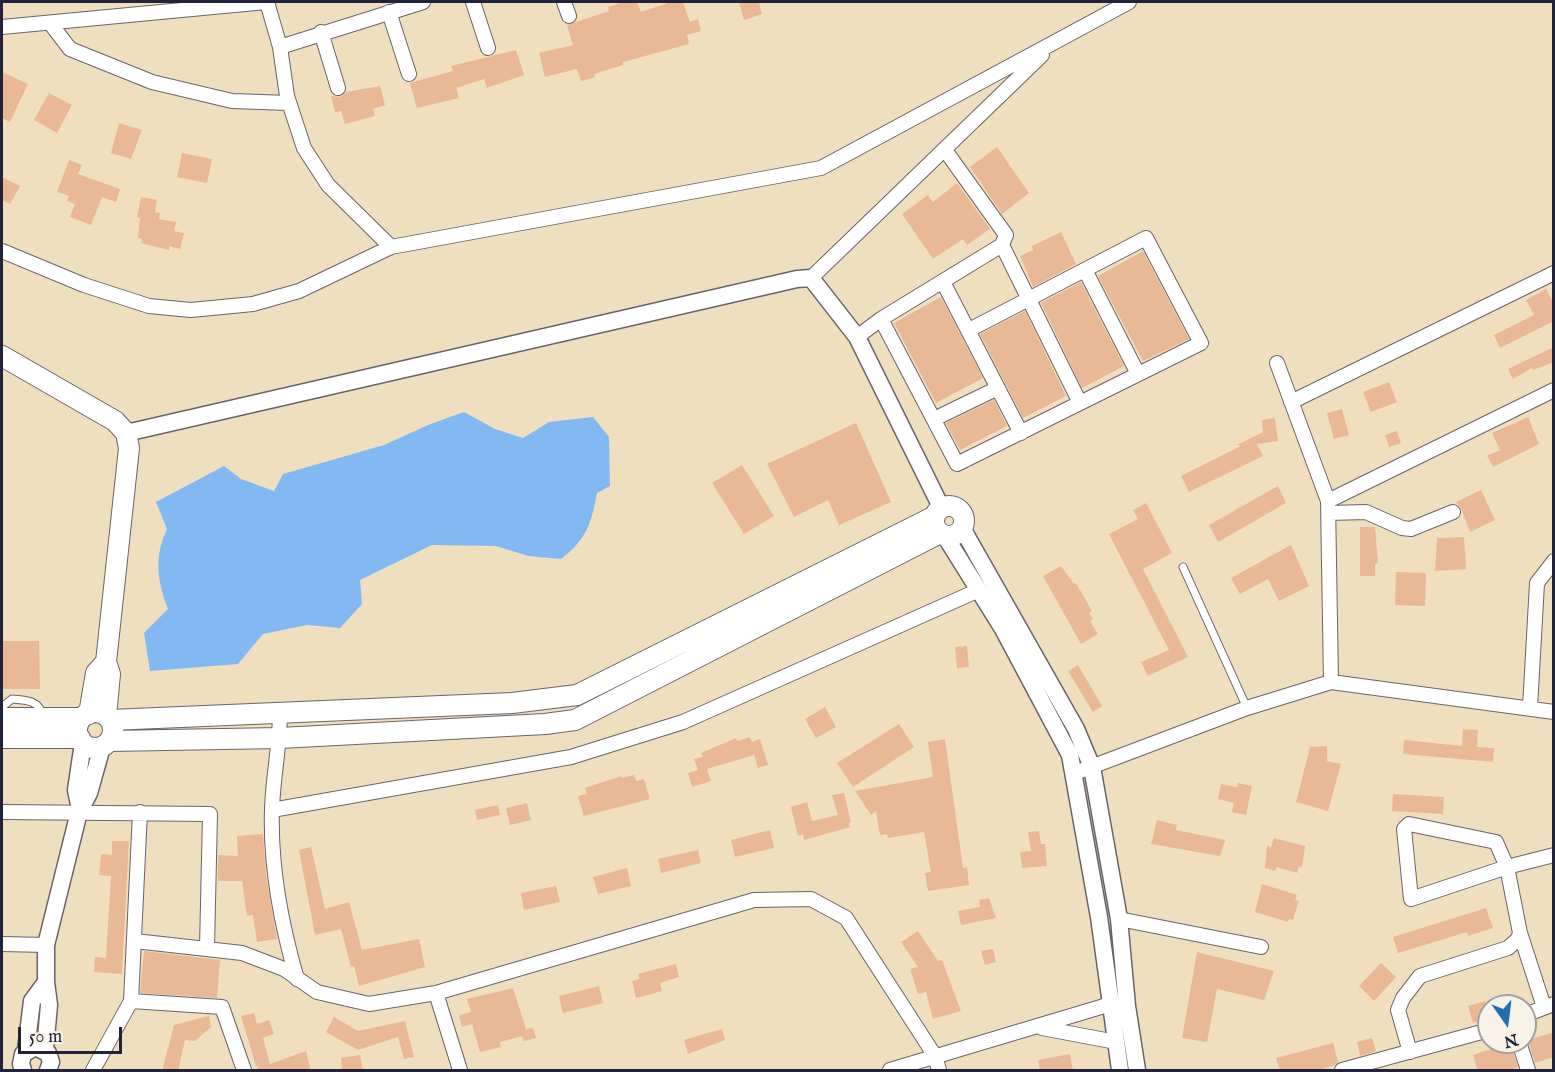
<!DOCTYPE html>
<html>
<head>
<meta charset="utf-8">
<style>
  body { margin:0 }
  #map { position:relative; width:1555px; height:1072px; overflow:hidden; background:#efdfbf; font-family:"IM FELL English",serif }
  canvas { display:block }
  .frame { position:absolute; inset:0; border:3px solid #22223b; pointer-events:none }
  .north { position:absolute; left:1477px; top:994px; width:60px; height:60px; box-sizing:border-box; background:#f7f3e8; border:2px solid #a29fa3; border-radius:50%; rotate:166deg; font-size:16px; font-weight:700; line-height:24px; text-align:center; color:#22223b }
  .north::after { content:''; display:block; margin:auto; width:21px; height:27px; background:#1f6fb2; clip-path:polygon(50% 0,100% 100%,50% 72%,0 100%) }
  .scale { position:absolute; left:18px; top:1027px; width:104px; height:27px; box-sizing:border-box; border:3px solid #22223b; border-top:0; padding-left:8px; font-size:18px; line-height:21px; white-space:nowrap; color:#22223b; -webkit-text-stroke:4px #f7f3e8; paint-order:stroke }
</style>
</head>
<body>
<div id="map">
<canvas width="1555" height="1072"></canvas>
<div class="frame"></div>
<div class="north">N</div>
<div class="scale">50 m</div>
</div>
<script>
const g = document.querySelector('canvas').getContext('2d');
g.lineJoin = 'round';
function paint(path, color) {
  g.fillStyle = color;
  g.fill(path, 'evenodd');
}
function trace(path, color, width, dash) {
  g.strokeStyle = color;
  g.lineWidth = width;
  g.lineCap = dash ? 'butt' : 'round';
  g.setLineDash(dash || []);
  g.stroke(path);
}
paint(new Path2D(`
  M464,412L495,429L523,438L549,422L593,417L609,437L610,486L597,493C591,524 587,539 561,559L528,556L496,546L432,545L360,580L362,604L340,628L307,625L263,634L238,664L150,671L144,633L168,609C157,581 154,556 167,529L156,502L224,466L241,479L274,491L283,474L384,445L428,425Z`), '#83b9f2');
paint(new Path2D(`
  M624,2H637L641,12L671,2H683L690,22L698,19L701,31L687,35L689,44L623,62V65L594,74L595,77L581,81L577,69L545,77L539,53L573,45L567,25L609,11L608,7Z
  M739,2H759L762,14L744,20Z
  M516,50L524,75L487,88L484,79L456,88L459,98L417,108L410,83L453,71L451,66Z
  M2,72L28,84L10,122L2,118Z
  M380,86L385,105L373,109L375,116L345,124L341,111L335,112L331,96L340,97L346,92Z
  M49,93L72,105L57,133L34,120Z
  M119,123L142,130L131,159L111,153Z
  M997,147L1029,193L1002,214L970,167Z
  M182,153L212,159L207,183L177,177Z
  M69,160L82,165L78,174L120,189L116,202L102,197L91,225L70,217L75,204L67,201L69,196L57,192Z
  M2,177L20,186L10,204L2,200Z
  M957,183L990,229L967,245L963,239L933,259L902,214L928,195L933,202Z
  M141,197L157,200L155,212L160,213L159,219L176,222L174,231L184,233L180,249L169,246V250L141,243L142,239L138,238L140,218L137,217Z
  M1061,232L1076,264L1033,287L1020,256L1033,250L1032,246Z
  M1143,251L1189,339L1143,361L1098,276Z
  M1081,282L1124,366L1082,388L1041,303Z
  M1546,289L1554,304V321L1500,348L1494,335L1534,315L1526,300Z
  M941,297L983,378L936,403L894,323Z
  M1025,311L1066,396L1023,418L980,334Z
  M1554,347V362L1533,370L1532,368L1513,379L1508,369Z
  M1389,382L1397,402L1371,412L1363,392Z
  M994,400L1007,426L960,450L946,423Z
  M1342,409L1349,435L1334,439L1327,413Z
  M1528,417L1539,444L1493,467L1487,456L1500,450L1492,433Z
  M1275,418L1278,441L1257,444L1263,456L1189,492L1181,476L1241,446L1237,445L1263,432L1262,420Z
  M856,423L891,502L839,525L828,500L794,517L767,464Z
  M1397,431L1401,443L1389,447L1385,435Z
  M742,465L774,516L744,534L712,483Z
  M1278,486L1286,503L1218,542L1209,525Z
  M1481,490L1495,520L1470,532L1461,508L1456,502Z
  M1146,503L1172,553L1143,569L1188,657L1148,676L1141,662L1169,650L1109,534L1138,519L1133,510Z
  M1360,527H1375L1378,563L1375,564V576H1360Z
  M1464,537L1466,569L1435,571L1437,538Z
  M1291,545L1309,586L1279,601L1268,579L1240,594L1231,578Z
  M1061,566L1074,584L1076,583L1092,611L1089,613L1093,619L1090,621L1098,634L1081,644L1043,576Z
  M1396,572L1426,573L1425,606L1395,605Z
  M2,641H39L40,689H2Z
  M967,646L969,667L957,668L955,647Z
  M1078,665L1102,706L1093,712L1068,671Z
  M825,707L836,727L816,738L805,719Z
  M899,724L914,747L853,787L837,763Z
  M1463,729L1478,730L1477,747L1494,748L1493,762L1403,754L1404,740L1462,746Z
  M750,737L752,742L760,739L768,765L758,768L754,755L707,769L711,781L692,787L688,773L698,770L694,759L703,757L701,753L736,738L737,741Z
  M945,739L963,868L967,867L969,885L928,891L925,873L931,872L924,832L888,838L887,834L880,835L876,811L871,815L855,791L933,777L928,742Z
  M1327,746V761L1341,764L1328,811L1296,802L1310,747Z
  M634,775L636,781L644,779L650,799L584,816L578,796L587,794L585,788L621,776L622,778Z
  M1238,783L1252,786L1246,815L1232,812L1234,803L1218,799L1221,784L1237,787Z
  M844,793L851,822L849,823L850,827L804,840L803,834L798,836L791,807L807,802L812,821L838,815L832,795Z
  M1393,794L1444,797L1443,814L1392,811Z
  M527,803L531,820L510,825L506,808Z
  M498,805L500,815L477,820L475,810Z
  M1157,820L1177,825L1176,830L1225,840L1220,856L1151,844Z
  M770,830L774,848L735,857L731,840Z
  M1039,831L1041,844H1045L1047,866L1022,868L1020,852L1031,851L1028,832Z
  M263,834L266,875L277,939L257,942L253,915L247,916L242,881H218V855L238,856L237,836Z
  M1274,838L1305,846L1302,867L1299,866L1297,873L1277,867L1275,871L1265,868L1267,846L1271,847Z
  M112,841H129L122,974L94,972L95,957L106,958L111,876L99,875L101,854L112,855Z
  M311,847L325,909L349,902L362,950L419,939L425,967L359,986L354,966L351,967L341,929L315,935L299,850Z
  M698,850L701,863L661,873L658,859Z
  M627,868L631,886L598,894L593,877Z
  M1262,884L1297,895L1295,900L1299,901L1293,920L1289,919L1288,922L1255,912Z
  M556,886L560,902L524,910L521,893Z
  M989,898L996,918L961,925L958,911L980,907L979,900Z
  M1486,908L1493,928L1468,936L1467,932L1398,953L1393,937Z
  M918,931L938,961L942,960L961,1011L933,1019L926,992L918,994L910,969L918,967L901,942Z
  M993,949L996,962L985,965L981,951Z
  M144,951L220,960L217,998L140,993Z
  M1197,952L1274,971L1264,1000L1217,989L1207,1042L1182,1038Z
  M1381,963L1396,977L1374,1001L1359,986Z
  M676,964L679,977L660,983L662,991L636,998L632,981L639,979L638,974Z
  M599,986L603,1003L563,1013L559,996Z
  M513,988L526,1029L533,1028L536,1038L524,1041L522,1036L500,1042L501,1047L480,1052L472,1024L462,1027L459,1015L471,1012L467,999Z
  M1485,1001L1489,1018L1473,1023L1468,1006Z
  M254,1013L257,1024L269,1020L274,1034L263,1038L270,1064L306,1051L311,1071H256L259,1065L256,1066L241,1016Z
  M209,1016L211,1027L195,1041L185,1040L178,1071H162L174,1025Z
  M334,1017L358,1031L405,1021L414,1057L404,1059L398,1037L358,1050L326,1032Z
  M722,1029L725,1040L688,1054L684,1040Z
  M1554,1032V1057L1535,1063L1528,1040Z
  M1372,1038L1376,1051L1360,1056L1357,1042Z
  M1333,1043L1338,1062L1335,1065L1315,1071H1280L1276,1058Z
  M1506,1044L1507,1047L1511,1046L1518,1067L1508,1071H1478L1473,1055Z
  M1070,1054L1073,1071H1040L1038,1060Z
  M360,1055L363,1071H342L341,1058Z`), '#e9b896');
const service = new Path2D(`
  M1183,567L1247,708
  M2,707L12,699C26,700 39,700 43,716`);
const minor = new Path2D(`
  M267,2L280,47L287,96L304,148L328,185L391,247
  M473,2L488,48
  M564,2L569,16
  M389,12L409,74
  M50,23L70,49L152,82L232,101L289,103
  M2,27L266,2
  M321,32L338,88
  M280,47L423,2
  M1002,245L1080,403
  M2,251L84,285L149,306L191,310L253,304L299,291L391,247L821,168L1129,2
  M1085,270L1138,374
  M811,278L1042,55
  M943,282L1021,433
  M881,319L957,464L1201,343L1146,238L969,330
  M857,337L881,319L1002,245L1006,235L945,150
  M1277,363L1328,501L1331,682
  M1291,402L1554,273
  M934,419L998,388
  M1328,501L1554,390
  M1329,513L1366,512L1402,528L1411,529L1453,512
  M1530,708L1537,583L1554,561
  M280,712C280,745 273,777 272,809C270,867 281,924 297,979
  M1075,773L1247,708L1331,682L1554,712
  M272,810L571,757L683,722L979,590
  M2,812L210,814L207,948
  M1119,919L1261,947
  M135,941L242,953L284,969L317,992L369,1004L436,993L754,900L811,899L846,918L935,1056L939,1070
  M2,944L46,945
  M436,993L460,1070
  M131,1001L222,1007L244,1070
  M1544,1007L1520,933L1507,867L1496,842L1409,824L1404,829L1411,899L1507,867L1554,855
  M1525,1015L1554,1004
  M1042,1028L1116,1042
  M1519,1042L1528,1070
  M1410,1052L1398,1010L1403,998L1420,976L1508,948L1518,939L1520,933
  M93,1070L131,1001L140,812
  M890,1070L1111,1004
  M1342,1070L1489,1030`);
const tertiary = new Path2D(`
  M126,433L797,279L811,278L857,337L942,509
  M962,528L1076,729L1092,767L1119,919L1127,1006L1137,1070
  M945,536L1003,629L1070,755L1099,917L1120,1070
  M80,809L76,790L83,743
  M45,1049L49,1005L46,982V945L79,812L89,793L102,747
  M26,1050L32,1001L46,982
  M23,1070L21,1064L23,1054L35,1047L48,1053L51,1062L48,1070`);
const secondary = new Path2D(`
  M2,356L115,421L126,433L129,448L106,662L110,674L106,716
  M934 521a15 15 0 1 1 30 0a15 15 0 1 1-30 0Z
  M77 730a18 18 0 1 1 36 0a18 18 0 1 1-36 0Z
  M89,714L96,673L106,662
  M2,718H82
  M110,720L512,703L577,695L935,516
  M2,738H80
  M109,741L280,738L545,724L575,720L940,533`);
trace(service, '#6a6469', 9);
trace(minor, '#6a6469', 16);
trace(tertiary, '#6a6469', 19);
trace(secondary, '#6a6469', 22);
trace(service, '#fff', 7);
trace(minor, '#fff', 14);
trace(tertiary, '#fff', 16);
trace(secondary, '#fff', 20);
</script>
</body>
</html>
